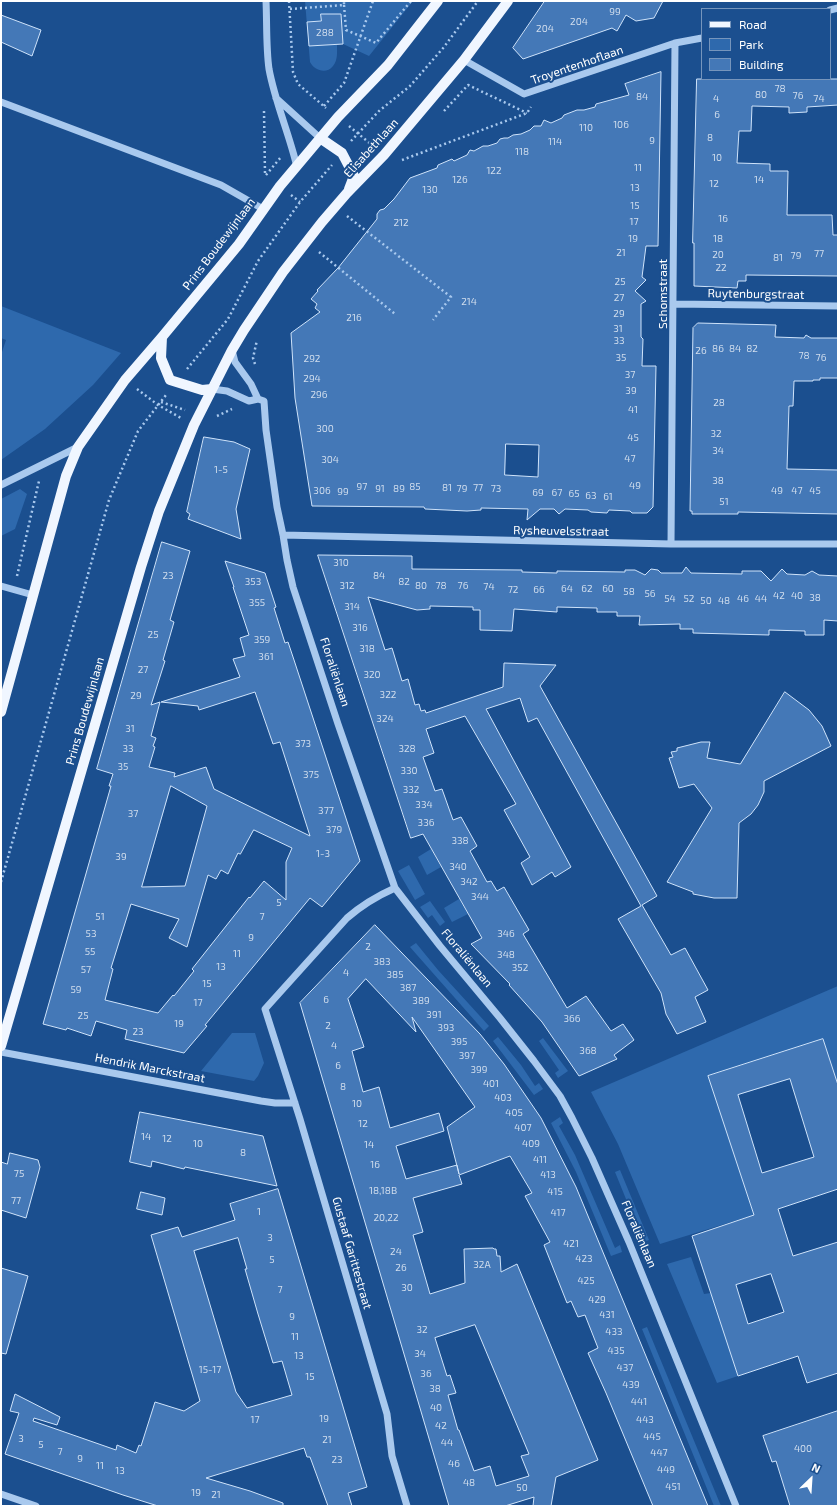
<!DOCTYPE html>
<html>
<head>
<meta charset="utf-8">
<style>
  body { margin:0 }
  #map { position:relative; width:839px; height:1507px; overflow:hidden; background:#1b4f8f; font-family:"Exo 2",sans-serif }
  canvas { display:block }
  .frame { position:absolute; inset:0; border:2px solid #fff; pointer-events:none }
  .legend { position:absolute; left:701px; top:8px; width:130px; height:72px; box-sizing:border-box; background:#1b4f8f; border:1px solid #7695bc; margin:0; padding:5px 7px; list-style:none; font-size:12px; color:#fff }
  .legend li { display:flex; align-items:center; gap:8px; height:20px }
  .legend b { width:20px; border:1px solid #7695bc }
  .north { position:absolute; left:791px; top:1459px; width:40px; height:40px; -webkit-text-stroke:3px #1b4f8f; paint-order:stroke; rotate:25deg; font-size:11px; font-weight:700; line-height:16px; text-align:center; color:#fff }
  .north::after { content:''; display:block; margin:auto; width:14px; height:18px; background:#fff; clip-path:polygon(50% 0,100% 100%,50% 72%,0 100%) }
</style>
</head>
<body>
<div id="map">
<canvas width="839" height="1507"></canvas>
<div class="frame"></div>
<ul class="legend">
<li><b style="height:5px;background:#f0f6ff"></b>Road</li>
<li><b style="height:11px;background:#2e69ad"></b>Park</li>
<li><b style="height:11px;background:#4478b7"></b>Building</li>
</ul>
<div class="north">N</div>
</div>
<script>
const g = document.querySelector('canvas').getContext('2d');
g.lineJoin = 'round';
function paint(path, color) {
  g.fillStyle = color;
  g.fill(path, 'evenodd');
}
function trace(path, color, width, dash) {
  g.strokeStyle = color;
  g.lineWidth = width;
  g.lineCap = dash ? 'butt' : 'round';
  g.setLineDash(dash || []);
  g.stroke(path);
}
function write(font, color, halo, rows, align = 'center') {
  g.font = font + ' "Exo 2",sans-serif';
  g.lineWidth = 4;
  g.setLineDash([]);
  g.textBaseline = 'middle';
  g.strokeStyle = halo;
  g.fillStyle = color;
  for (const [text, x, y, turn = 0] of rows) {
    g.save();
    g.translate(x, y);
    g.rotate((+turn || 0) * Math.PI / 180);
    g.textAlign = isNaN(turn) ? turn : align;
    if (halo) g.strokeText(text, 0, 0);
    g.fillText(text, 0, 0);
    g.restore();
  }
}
paint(new Path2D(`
  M305,1H413L369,56L343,44L337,45C337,52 338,60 333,66C326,75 314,70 310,62Z
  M1,306L121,353L93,385L45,429L1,460V355L6,340L1,338Z
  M20,489L27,494L15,529L1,536V499Z
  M431,849L441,867L427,875L418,857Z
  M409,865L425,894L415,900L398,871Z
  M459,899L468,914L452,922L444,908Z
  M430,901L445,922L440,926L432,915L428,918L420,907Z
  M416,943L438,970L489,1026L484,1031L417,955L410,947Z
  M838,986V1085L823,1039L708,1076L754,1215L660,1244L618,1144L591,1092Z
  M232,1033H255L264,1063L258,1076L254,1081L201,1071Z
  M498,1037L521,1065L535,1086L539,1083L543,1089L534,1095L493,1041Z
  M543,1038L568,1071L558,1078L555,1073L559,1070L539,1041Z
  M560,1117L563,1123L559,1126L575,1155L615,1248L620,1245L622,1252L611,1256L576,1172L551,1123Z
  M620,1170L649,1240L638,1244L636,1239L641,1236L615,1172Z
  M691,1257L704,1294L711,1293L738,1376L717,1383L667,1264Z
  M647,1327L721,1506H714L642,1329Z`), '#2e69ad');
const building = new Path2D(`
  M545,1H663L654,18L636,21L626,15L617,31L612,28L523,59L513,48Z
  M321,14H341L343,44L309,46L307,22L321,21Z
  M1,15L41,30L32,56L1,42Z
  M661,72L658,246H646L642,277L646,280L635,291L646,301L641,304V337L643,339L642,366H656L653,507L647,513H632L630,511L609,510L607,513L591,512L588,510L565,509L559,514L554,509H540L527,520L528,509L481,508V510L467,511L425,509L424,507L312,506L295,398L291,333L320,312L315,308L317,304L311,299L318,291L317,290L338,268L377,219V214L380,210L384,209L394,199L410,178L437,168L438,165L452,159L454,161L467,155L470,150L474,151L483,146H488L497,143L500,139L504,138H508L513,135L521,134L530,130L534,126H541L544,120L551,123L562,118L564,115L577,110H584L595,107L596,104L629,95L625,84ZM506,444L539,445L538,477L505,475Z
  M697,79H838V105L807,107V112L789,113V107L752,106L751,131H739L737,163L770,164V171H788L787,215H832L833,235H838V276L746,275V281H738L737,288L694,286V243H693Z
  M698,323L776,325L775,337L804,338L806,335L811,338H838V378H820V380H813V381H794L793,406H789L787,469L838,470V514L738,512V514H692V511H690L693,328Z
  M204,437L234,442L250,449L236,509L241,539L188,519L190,514L187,512Z
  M162,542L190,551L170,620L174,622L163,660L165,661L151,705L160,702L151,736L156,738L153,746L155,747L149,767L175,773L174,777L206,767L214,789L310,836L280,742L273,744L255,692L199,710L198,706L161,702L240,677L233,659L245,656L240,638L249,635L233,587H234L225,561L265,573L276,607L274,608L285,643L288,642L294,660L360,861L322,907L310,898L205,1025L207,1026L184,1053L125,1039L127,1030L96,1021L91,1036L67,1028L66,1030L43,1024L111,786H109L113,774L97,769ZM171,786L207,806L185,886L142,887ZM254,830L292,848L286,862V900L264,881L250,898L249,897L192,969L194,971L174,996L173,995L158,1013L105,1000L113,969L111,968L131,904L179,919L169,938L187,947L208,875L216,879L221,870L228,874L238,853L240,854Z
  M318,555L412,556V569L522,570V572L557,573V571L625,572V570H635L645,575L651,569L658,570L661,573H682L686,567L691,573L742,574V571H761L771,581L782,569L787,574L805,575L812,571L819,575L838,576V621L824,620V635H805V631L769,630V635L693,633V629H680V624L639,625L640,616H617V612H597V608L557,607V612L514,609L512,631L480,630V610H473V607L430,606V609L417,610L368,597L385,650L392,648L402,681L408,679L415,705L419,704L421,711L425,710L426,713L503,687L504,663L556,665L540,686L657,896L642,905L671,955L685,948L708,990L695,997L706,1022L677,1034L666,1014L661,993L618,919L641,906L537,718L528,722L520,698L486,709L571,867L555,877L552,872L532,885L521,863L530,857L504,810L516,804L465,716L426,729L434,753L423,757L435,791L442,789L453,820L461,817L477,846L470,851L487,882L491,881L497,891L504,887L529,930L523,934L567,1008L586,996L611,1031L623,1024L634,1040L614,1055L617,1059L579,1076L542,1022L509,985L510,984L471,944L482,938L423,834L411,838Z
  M785,692L809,710L822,726L831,746L764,781V792L758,805L751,814L739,823L737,898H714L693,894V892L667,882L712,808L694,784L679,788L669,758L673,757L671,752L677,751V748L701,742H710L707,758L740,764Z
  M375,925L480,1034L504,1064L541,1118L576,1187L708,1506H653L606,1393L588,1353L598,1348L585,1315L578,1317L571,1301L567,1303L544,1245L550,1242L525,1196L532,1193L510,1156L459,1175L462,1184L413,1198L423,1232L413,1235L430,1294L465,1283L464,1249L493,1248L494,1249H496L497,1256H500L501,1272L517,1264L598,1460L556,1477L551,1506H533L534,1497L505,1506H449L300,1003ZM366,979L416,1032L412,1017L475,1107L447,1127L459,1174L457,1165L406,1179L396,1146L444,1131L439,1113L390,1128L379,1087L363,1092L352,1051L364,1047L348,999ZM475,1325L529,1454L521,1456L529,1476L496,1486L490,1466L474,1471L459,1430H458L448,1395L456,1393L450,1375L447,1376L435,1338Z
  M823,1039L838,1085V1189L778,1209L793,1256L838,1242V1373L807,1383L798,1356L738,1376L692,1236L754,1215L708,1076ZM790,1079L814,1157L762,1173L738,1095ZM771,1274L784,1312L748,1324L736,1285Z
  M140,1112L263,1136L277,1186L185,1167L184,1169L152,1161L151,1167L130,1162Z
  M10,1153L38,1160L40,1167L26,1218L1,1210V1162L7,1164Z
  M278,1189L367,1487L348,1493L352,1506H328L310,1457H307L304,1448L206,1478L250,1491L283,1503V1506H158L123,1495L5,1454L19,1413L10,1411L15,1394L60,1417L57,1425L34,1418L33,1421L116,1450L117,1445L136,1453L139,1445L141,1446L155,1402L184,1411L200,1401L151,1235L178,1227L182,1237L235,1220L230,1204ZM238,1238L247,1269H245L258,1314L273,1363L282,1361L292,1395L247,1408L236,1392L194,1251Z
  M141,1192L165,1198L162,1215L137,1209Z
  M1,1268L28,1276L6,1354L1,1353Z
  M838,1411V1506H790L776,1461L772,1462L763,1436Z`);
paint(building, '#4478b7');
trace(building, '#cfe3fa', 1);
trace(new Path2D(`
  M289,1L293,72L298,84L326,108
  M344,5L346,30L376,43L411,1
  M290,9L344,5V1
  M324,106L344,83L373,1
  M264,111L265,174
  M444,111L468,85L527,113
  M349,126L373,146
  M351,141L379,111L410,86L444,47L478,1
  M402,160L527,113L531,107
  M266,175L281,157
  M291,195L300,202
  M347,216L451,297L433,320
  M319,252L395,314
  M255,364L253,358L257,340
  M187,369L228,319L258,261L300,202L332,165
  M137,389L158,405L181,418
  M161,402L185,410
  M217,416L232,409
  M17,576L39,481
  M1,882L109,500L138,431L166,395`), '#a9c9ee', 2.5, [2, 3]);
trace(new Path2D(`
  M266,1C267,22 266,48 269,69C275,102 289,133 297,167
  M830,10L838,8
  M464,60L524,94L675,43L702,38
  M276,98L320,138
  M1,102L221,185L263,209
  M674,304L838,306
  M232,350L235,362L251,384L258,399L264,401L266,430L277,507L283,535L287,560L293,587L338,724L395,888L440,946L500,1018L534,1061L560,1096L572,1118L592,1158L629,1242L736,1506
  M212,389L227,391L249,401L258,399
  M1,485L78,447
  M283,535L671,544H838
  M671,544L675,43
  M1,586L33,595
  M395,888C377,896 362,905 347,918L265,1009L300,1119L387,1414L392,1456L407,1506
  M1,1052L261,1101L275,1103H295
  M1,1494L36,1506`), '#a9c9ee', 7);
trace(new Path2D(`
  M320,138L342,153L354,176L349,189
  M162,337L161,358L170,380L202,390L212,389
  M1,712L66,476L78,447L125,380L162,337L239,244L280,186L338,117L388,65L438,1
  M1,1046L141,567L159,511L194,425L232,350L244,330L283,272L322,222L347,193L384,155L464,60L508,1`), '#f0f6ff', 10);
write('10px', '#d0dded', null, [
  ["99",615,12],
  ["204",579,22],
  ["204",545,29],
  ["288",325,33],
  ["78",780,89],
  ["80",761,95],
  ["76",798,96],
  ["84",642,97],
  ["4",716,99],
  ["74",819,99],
  ["6",717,115],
  ["106",621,125],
  ["110",586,128],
  ["8",710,138],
  ["9",652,141],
  ["114",555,142],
  ["118",522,152],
  ["10",717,158],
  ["11",638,168],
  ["122",494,171],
  ["126",460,180],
  ["14",759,180],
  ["12",714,184],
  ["13",635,188],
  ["130",430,190],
  ["15",635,206],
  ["16",723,219],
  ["17",634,222],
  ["212",401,223],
  ["19",633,239],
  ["18",718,239],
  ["21",621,253],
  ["77",819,254],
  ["20",718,255],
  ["79",796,256],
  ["81",778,258],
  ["22",721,268],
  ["25",620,282],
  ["27",619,298],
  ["214",469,302],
  ["29",619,314],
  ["216",354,318],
  ["31",618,329],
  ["33",619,341],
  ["86",718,349],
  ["84",735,349],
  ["82",752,349],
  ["26",701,351],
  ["78",804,356],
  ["35",621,358],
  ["76",821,358],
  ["292",312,359],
  ["37",630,375],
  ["294",312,379],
  ["39",631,391],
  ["296",319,395],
  ["28",719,403],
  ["41",633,410],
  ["300",325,429],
  ["32",716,434],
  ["45",633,438],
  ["34",718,451],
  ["47",630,459],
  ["304",330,460],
  ["1-5",221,470],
  ["38",718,481],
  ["49",635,486],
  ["97",362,487],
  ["85",415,487],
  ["81",447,488],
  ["77",478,488],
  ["91",380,489],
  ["89",399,489],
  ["79",462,489],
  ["73",496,489],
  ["306",322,491],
  ["49",777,491],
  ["47",797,491],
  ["45",815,491],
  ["99",343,492],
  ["69",538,493],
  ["67",557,493],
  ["65",574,494],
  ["63",591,496],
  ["61",608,497],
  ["51",724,502],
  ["310",341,563],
  ["23",168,576],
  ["84",379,576],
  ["353",253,582],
  ["82",404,582],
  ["312",347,586],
  ["80",421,586],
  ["78",441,586],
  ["76",463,586],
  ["74",489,587],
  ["64",567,589],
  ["62",587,589],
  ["60",608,589],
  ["72",513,590],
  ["66",539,590],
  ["58",629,592],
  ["56",650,594],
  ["42",779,596],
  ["40",797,596],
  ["38",815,598],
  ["54",670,599],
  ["52",689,599],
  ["46",743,599],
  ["44",761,599],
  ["50",706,601],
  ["48",724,601],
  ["355",257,603],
  ["314",352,607],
  ["316",360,628],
  ["25",153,635],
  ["359",262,640],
  ["318",367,649],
  ["361",266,657],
  ["27",143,670],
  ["320",372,675],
  ["322",388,695],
  ["29",136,696],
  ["324",385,719],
  ["31",130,729],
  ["373",303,744],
  ["33",128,749],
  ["328",407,749],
  ["35",123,767],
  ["330",409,771],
  ["375",311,775],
  ["332",411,790],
  ["334",424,805],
  ["377",326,811],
  ["37",133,814],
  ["336",426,823],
  ["379",334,830],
  ["338",460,841],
  ["1-3",323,854],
  ["39",121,857],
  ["340",458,867],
  ["342",469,882],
  ["344",480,897],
  ["5",279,903],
  ["51",100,917],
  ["7",262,917],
  ["53",91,934],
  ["346",506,934],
  ["9",251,938],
  ["2",368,947],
  ["55",90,952],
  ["11",237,954],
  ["348",506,955],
  ["383",382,962],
  ["13",221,967],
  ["352",520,968],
  ["57",86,970],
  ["4",346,973],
  ["385",395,975],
  ["15",207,984],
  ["387",408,988],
  ["59",76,990],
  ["6",326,1000],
  ["389",421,1001],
  ["17",198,1003],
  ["391",434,1015],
  ["25",83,1016],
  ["366",572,1019],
  ["19",179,1024],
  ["2",328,1026],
  ["393",446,1028],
  ["23",138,1032],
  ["395",459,1042],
  ["4",334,1046],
  ["368",588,1051],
  ["397",467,1056],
  ["6",338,1066],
  ["399",479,1070],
  ["401",491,1084],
  ["8",343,1087],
  ["403",503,1098],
  ["10",357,1104],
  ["405",514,1113],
  ["12",363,1124],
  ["407",523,1128],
  ["14",146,1137],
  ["12",167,1139],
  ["10",198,1144],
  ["409",531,1144],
  ["14",369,1145],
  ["8",243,1153],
  ["411",540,1160],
  ["16",375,1165],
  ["75",19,1174],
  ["413",548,1175],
  ["18,18B",383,1191],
  ["415",555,1192],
  ["77",16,1201],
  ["1",259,1212],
  ["417",558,1213],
  ["20,22",386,1218],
  ["3",270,1238],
  ["421",571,1244],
  ["24",396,1252],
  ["423",584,1259],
  ["5",272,1260],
  ["32A",482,1265],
  ["26",401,1268],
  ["425",586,1281],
  ["30",407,1288],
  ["7",280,1290],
  ["429",597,1300],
  ["431",607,1315],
  ["9",292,1317],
  ["32",422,1330],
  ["433",614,1332],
  ["11",295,1337],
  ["435",616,1351],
  ["34",420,1354],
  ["13",299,1356],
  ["437",625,1368],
  ["15-17",210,1370],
  ["36",426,1374],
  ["15",310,1377],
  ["439",631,1385],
  ["38",435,1389],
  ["441",639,1402],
  ["40",436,1408],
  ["19",324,1419],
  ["17",255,1420],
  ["443",645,1420],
  ["42",441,1426],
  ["445",652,1437],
  ["3",21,1439],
  ["21",327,1440],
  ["44",447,1443],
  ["5",41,1445],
  ["400",803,1449],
  ["7",60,1452],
  ["447",659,1453],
  ["9",80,1459],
  ["23",337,1460],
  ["46",454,1464],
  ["11",100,1466],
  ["449",666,1470],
  ["13",120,1471],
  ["48",469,1483],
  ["451",673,1487],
  ["50",522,1488],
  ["19",196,1493],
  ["21",216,1495]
]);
write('12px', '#fff', '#1b4f8f', [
  ["Troyentenhoflaan",577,65,-19],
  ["Elisabethlaan",371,148,-48],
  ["Prins Boudewijnlaan",219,244,-53],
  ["Schomstraat",663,294,-90],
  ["Ruytenburgstraat",756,294,1],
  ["Rysheuvelsstraat",561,531,1],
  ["Floraliënlaan",335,672,72],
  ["Prins Boudewijnlaan",85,711,-74],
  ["Floraliënlaan",467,958,50],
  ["Hendrik Marckstraat",150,1068,11],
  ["Floraliënlaan",639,1234,67],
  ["Gustaaf Garittestraat",352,1253,74]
]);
</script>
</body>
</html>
